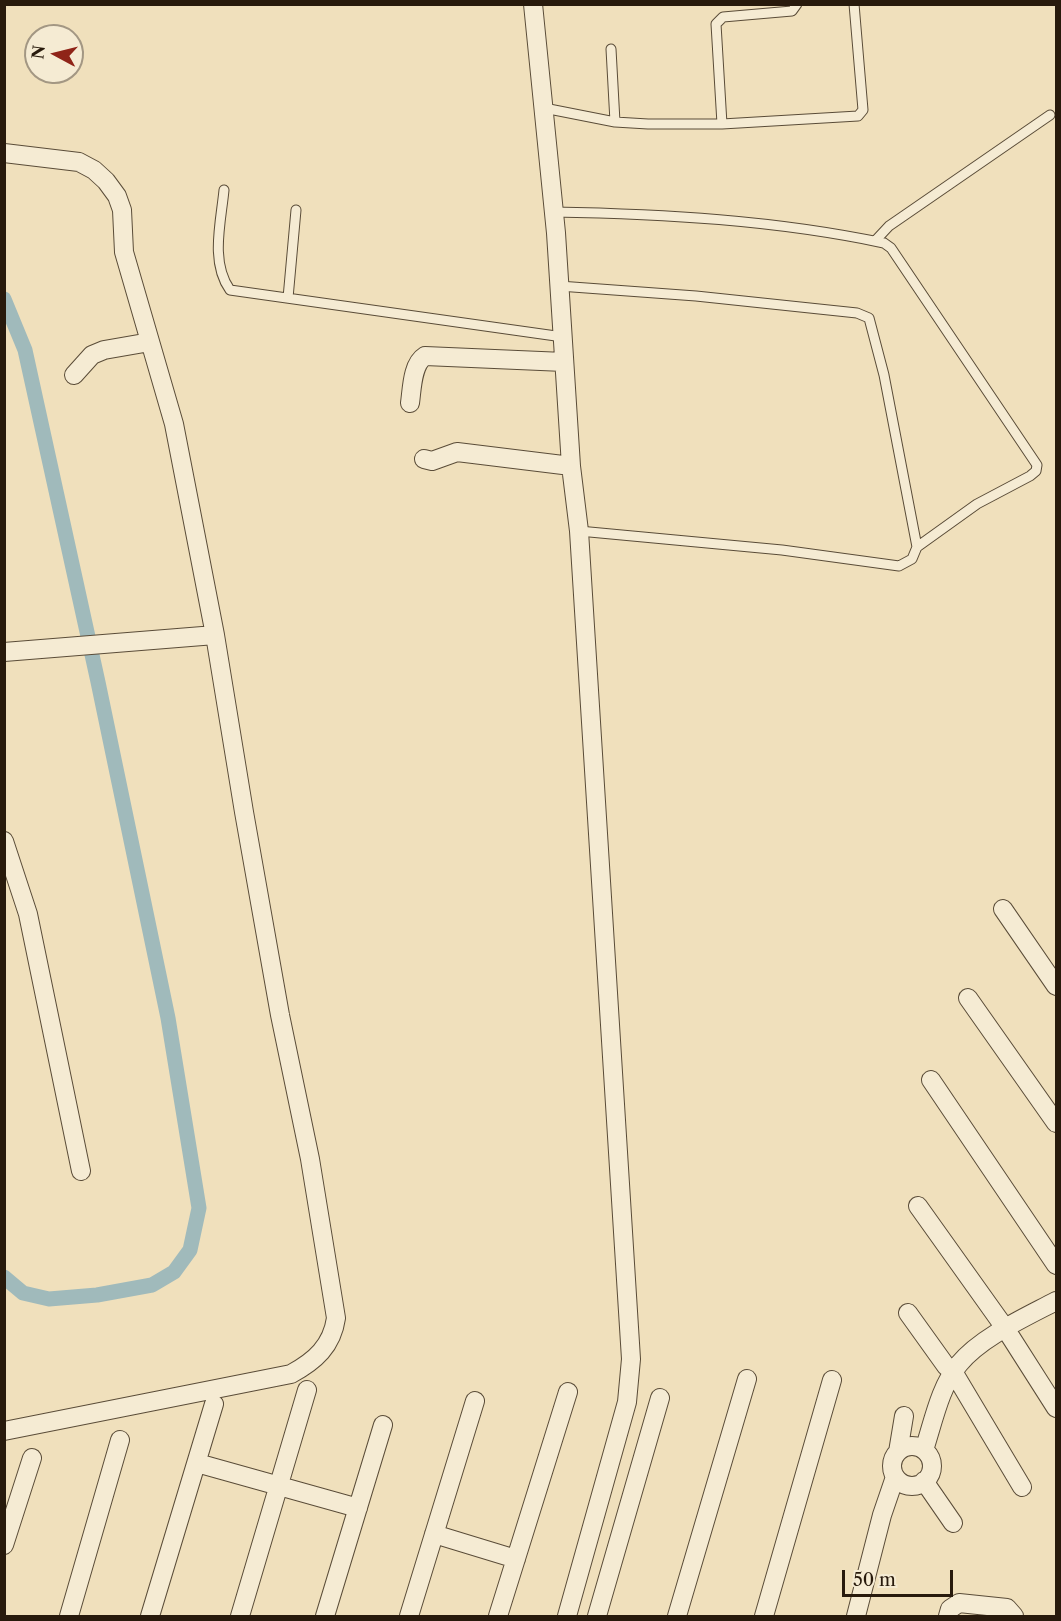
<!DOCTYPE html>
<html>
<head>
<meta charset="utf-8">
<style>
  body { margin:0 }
  #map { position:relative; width:1061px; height:1621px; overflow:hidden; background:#f0e0bc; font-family:"Libre Caslon Text",serif }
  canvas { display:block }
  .frame { position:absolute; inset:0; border:6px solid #281a0c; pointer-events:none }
  .north { position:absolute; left:24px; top:24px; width:60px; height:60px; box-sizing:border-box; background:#f5ebd3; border:2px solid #a39783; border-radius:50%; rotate:277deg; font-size:16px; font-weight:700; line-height:24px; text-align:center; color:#281a0c }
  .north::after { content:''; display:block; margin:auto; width:21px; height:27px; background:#8f2418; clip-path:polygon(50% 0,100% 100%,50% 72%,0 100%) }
  .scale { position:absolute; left:842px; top:1570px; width:111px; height:27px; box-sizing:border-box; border:3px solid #281a0c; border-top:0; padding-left:8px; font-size:18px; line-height:21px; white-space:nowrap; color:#281a0c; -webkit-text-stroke:4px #f5ebd3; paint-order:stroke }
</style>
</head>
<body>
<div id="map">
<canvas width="1061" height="1621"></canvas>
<div class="frame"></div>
<div class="north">N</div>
<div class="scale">50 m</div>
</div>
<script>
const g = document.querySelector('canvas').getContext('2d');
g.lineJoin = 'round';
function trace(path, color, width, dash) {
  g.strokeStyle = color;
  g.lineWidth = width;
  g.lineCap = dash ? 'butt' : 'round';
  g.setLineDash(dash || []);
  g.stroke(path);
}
trace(new Path2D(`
  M4,299L25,350L98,682L168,1018L199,1208L190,1250L174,1272L152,1285L97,1295L49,1299L23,1293L4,1277`), '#a0babb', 15);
const service = new Path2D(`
  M611,49L615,122
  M544,108L615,122L648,124H722L858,116L863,110L854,4
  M722,124L716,24L723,17L792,11L797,4
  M224,190C221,222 210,262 230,290L563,337
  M553,212C665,214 774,220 884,243L891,248L1037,465L1036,471L1030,476L977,504L917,547L912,559L899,566L782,550L579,531
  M875,241L889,226L1050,115
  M559,286L696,296L857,313L869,318L884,375L917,547
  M288,298L296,210`);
const minor = new Path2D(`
  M533,4L556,233L571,466L579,531L631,1359L627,1402L567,1616
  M4,153L79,162L94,170L106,181L117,196L122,210L124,252L174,424L215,635L244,812L280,1015L310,1159L336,1318C332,1346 315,1361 291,1374L4,1431
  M74,375L92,355L104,350L150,342
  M410,403C412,389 412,364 425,356L564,362
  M424,459L432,461L457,452L571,466
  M4,652L215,635
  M4,841L28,914L81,1171
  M1003,909L1056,986
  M968,998L1056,1123
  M931,1080L1056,1265
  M918,1206L1005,1328L1056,1408
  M908,1313L946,1366L954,1373L1022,1487
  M892 1466a20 20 0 1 1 40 0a20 20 0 1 1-40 0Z
  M924,1450C933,1423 940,1386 959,1364C981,1337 1026,1317 1056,1301
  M898,1452L904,1416
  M197,1463L358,1508
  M924,1481L953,1523
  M434,1534L516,1559
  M4,1545L32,1458
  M69,1616L120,1440
  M150,1616L214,1404
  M240,1616L307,1390
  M325,1616L383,1425
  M409,1616L475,1401
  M498,1616L568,1392
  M597,1616L660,1398
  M677,1616L747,1379
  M764,1616L832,1380
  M856,1616L882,1515L895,1477
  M948,1616L950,1609L959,1603L1007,1608L1014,1616`);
trace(service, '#5a4c38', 11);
trace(minor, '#5a4c38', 20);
trace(service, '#f5ebd3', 9);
trace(minor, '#f5ebd3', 18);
</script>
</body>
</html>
